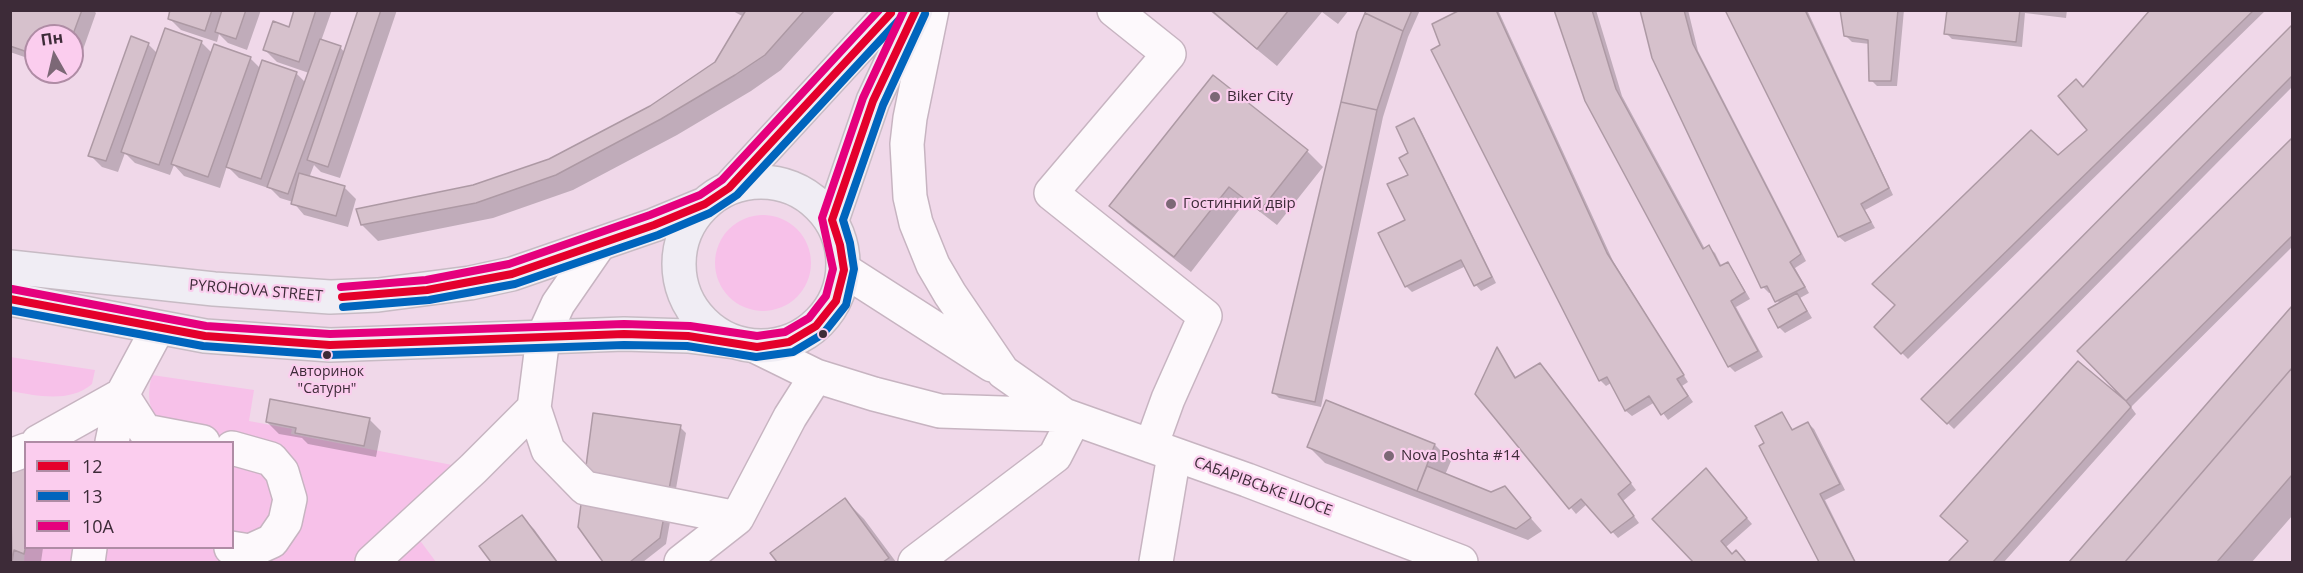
<!DOCTYPE html>
<html>
<head>
<meta charset="utf-8">
<style>
  body { margin:0 }
  #map { position:relative; width:2303px; height:573px; overflow:hidden; background:#f0d8e9; font-family:"Open Sans",sans-serif }
  canvas { display:block }
  .frame { position:absolute; inset:0; border:12px solid #3d2b38; pointer-events:none }
  .legend { position:absolute; left:24px; top:441px; width:210px; height:108px; box-sizing:border-box; background:#fbcdee; border:2px solid #af8ca5; margin:0; padding:8px 10px; list-style:none; font-size:18px; color:#3d2b38 }
  .legend li { display:flex; align-items:center; gap:12px; height:30px }
  .legend b { width:30px; border:2px solid #af8ca5 }
  .north { position:absolute; left:24px; top:24px; width:60px; height:60px; box-sizing:border-box; background:#fbcdee; border:2px solid #af8ca5; border-radius:50%; rotate:352deg; font-size:16px; font-weight:700; line-height:24px; text-align:center; color:#3d2b38 }
  .north::after { content:''; display:block; margin:auto; width:21px; height:27px; background:#7c6876; clip-path:polygon(50% 0,100% 100%,50% 72%,0 100%) }
</style>
</head>
<body>
<div id="map">
<canvas width="2303" height="573"></canvas>
<div class="frame"></div>
<ul class="legend">
<li><b style="height:8px;background:#e4002b"></b>12</li>
<li><b style="height:8px;background:#0065bd"></b>13</li>
<li><b style="height:8px;background:#e5007d"></b>10А</li>
</ul>
<div class="north">Пн</div>
</div>
<script>
const g = document.querySelector('canvas').getContext('2d');
g.lineJoin = 'round';
function paint(path, color) {
  g.fillStyle = color;
  g.fill(path, 'evenodd');
}
function trace(path, color, width, dash) {
  g.strokeStyle = color;
  g.lineWidth = width;
  g.lineCap = dash ? 'butt' : 'round';
  g.setLineDash(dash || []);
  g.stroke(path);
}
function write(font, color, halo, rows, align = 'center') {
  g.font = font + ' "Open Sans",sans-serif';
  g.lineWidth = 4.5;
  g.setLineDash([]);
  g.textBaseline = 'middle';
  g.strokeStyle = halo;
  g.fillStyle = color;
  for (const [text, x, y, turn = 0] of rows) {
    g.save();
    g.translate(x, y);
    g.rotate((+turn || 0) * Math.PI / 180);
    g.textAlign = isNaN(turn) ? turn : align;
    if (halo) g.strokeText(text, 0, 0);
    g.fillText(text, 0, 0);
    g.restore();
  }
}
paint(new Path2D(`
  M715 263a48 48 0 1 1 96 0a48 48 0 1 1-96 0Z
  M10,357L95,370L92,384C70,403 37,396 11,391Z
  M152,375L254,390L249,421L292,429L291,434L473,469L410,527L436,562H88L90,548H231L272,541L282,472C256,462 165,433 153,412C147,400 149,387 152,375Z
  M232,458L278,482L269,526L247,536L233,533Z
  M25,545L26,548H80L77,562H24Z`), '#f7c1e9');
paint(new Path2D(`
  M10,10H93L96,13L74,75L65,72H72V36H36V61L10,52Z
  M172,10H261L247,50L228,43L219,34L217,42L181,30L169,18Z
  M296,10H332L321,41L340,47L345,53L359,10H397L340,178L321,172L314,165L309,178L344,187L356,199L348,227L304,215L293,202L280,198L271,189L239,178L227,166L220,188L184,176L174,165L170,175L135,163L125,153L118,172L102,167L90,155L148,44L157,53L201,42L212,53L250,58L261,69L296,73L306,83L309,73L277,62L265,50L290,28Z
  M731,10H836L781,70L751,91L677,135L573,190L493,218L378,241L362,225L549,160L651,107L716,63L744,17Z
  M1209,10H1349L1338,24L1322,12L1277,66Z
  M1368,10H1420L1408,37L1383,117L1321,407L1279,398L1273,392Z
  M1461,10H1498L1613,261L1688,382L1682,386L1693,402L1668,420L1655,402L1632,416L1626,411L1611,383L1606,386L1600,380L1442,45Z
  M1556,10H1596L1622,96L1705,249L1709,247L1715,253L1722,267L1727,264L1733,270L1750,299L1736,307L1763,357L1735,372L1729,366Z
  M1642,10H1688L1698,51L1806,261L1795,268L1809,293L1800,298L1812,318L1785,333L1779,327L1780,304L1772,292L1769,293L1763,287Z
  M1726,10H1807L1893,195L1865,210L1875,228L1845,242L1839,237Z
  M1842,10H1904L1897,86H1877L1871,80L1870,44L1852,42L1846,36Z
  M1948,10H2067L2066,18L2025,13L2022,47L1952,39L1946,33Z
  M2152,10H2266L1908,359L1876,327L2089,130L2083,89Z
  M2292,27V87L1954,429L1923,399Z
  M1413,120L1419,126L1496,283L1481,291L1476,285L1466,266L1412,292L1406,286L1407,220Z
  M2292,140V247L2131,407L2136,414L2004,562H1950L1969,541L2124,398L2079,351Z
  M1307,151L1323,167L1277,225L1246,201L1191,272L1127,222L1111,206Z
  M2292,308V516L2252,562H2071Z
  M1497,349L1517,379L1540,364L1546,370L1636,490L1623,501L1639,523L1618,538L1587,504L1576,514L1477,394Z
  M1782,414L1794,431L1808,423L1814,429L1845,490L1825,500L1856,562H1820L1761,446L1766,444Z
  M369,419L381,431L376,457L308,444L302,438L279,434L267,422Z
  M680,427L686,433L666,544L643,562H605L580,526Z
  M1435,445L1451,461L1445,475L1491,494L1504,488L1542,531L1528,540L1325,463L1309,447Z
  M10,468L26,470V548H43L41,562H10Z
  M1712,476L1752,524L1726,547L1732,555L1741,558L1745,562H1695L1654,519Z
  M845,500L864,519L896,562H779L772,553Z
  M522,517L534,529L558,562H493L481,547Z`), '#0003');
const building = new Path2D(`
  M10,10H82L72,37L36,36V55L10,46Z
  M170,10H212L205,31L168,19Z
  M222,10H246L236,39L215,32Z
  M294,10H316L299,62L263,50L273,21L289,27Z
  M358,10H381L328,167L307,160Z
  M746,10H805L765,55L735,75L661,119L556,175L476,203L361,225L356,209L473,185L549,159L650,106L715,62Z
  M1211,10H1289L1257,49Z
  M1366,10H1412L1403,31L1365,13Z
  M1460,10H1496L1607,253L1684,375L1677,379L1688,396L1661,415L1649,396L1625,411L1607,377L1599,381L1431,50L1440,45L1432,24Z
  M1554,10H1592L1616,89L1703,249L1709,245L1720,266L1728,262L1745,292L1731,301L1758,351L1728,367L1585,101Z
  M1640,10H1684L1693,44L1801,254L1790,262L1805,287L1775,302L1767,286L1761,288L1652,58Z
  M1725,10H1805L1889,188L1861,204L1871,222L1838,237Z
  M1840,10H1898L1891,81H1869L1868,40L1844,36Z
  M1947,10H2020L2016,42L1944,34Z
  M2150,10H2254L1901,354L1874,327L1895,305L1872,284L2031,130L2058,155L2087,130L2058,96L2076,79L2083,87Z
  M1365,13L1403,31L1377,110L1341,102L1357,32Z
  M2292,25V76L1947,424L1921,399Z
  M165,28L202,41L159,165L121,152Z
  M131,36L149,43L106,161L88,156Z
  M320,39L341,46L288,194L267,187Z
  M214,44L251,57L208,177L171,164Z
  M262,60L297,72L261,179L226,167Z
  M1213,75L1308,150L1260,211L1229,187L1174,257L1109,206Z
  M1341,102L1377,110L1315,402L1272,393Z
  M1414,118L1492,277L1474,286L1461,260L1405,287L1378,233L1405,220L1387,184L1408,175L1399,158L1408,153L1396,127Z
  M2292,138V236L2126,401L2077,351Z
  M299,173L345,186L336,216L291,204Z
  M1797,293L1807,311L1778,328L1768,309Z
  M2292,306V368L2125,562H2069Z
  M1497,347L1515,378L1540,363L1631,483L1618,494L1634,516L1611,533L1581,499L1569,509L1475,394Z
  M2078,361L2126,401L2131,407L1993,562H1948L1968,541L1940,516Z
  M2292,368V475L2217,562H2125Z
  M270,399L370,418L364,446L295,433L296,428L266,422Z
  M1326,400L1435,444L1417,491L1307,447Z
  M1782,412L1792,430L1808,422L1840,484L1820,494L1855,562H1819L1759,446L1764,443L1755,426Z
  M593,413L681,425L660,538L630,562H603L578,527Z
  M10,466L26,469V545L24,554L14,550L12,562Z
  M1427,466L1491,492L1505,486L1531,518L1516,529L1417,491Z
  M1706,468L1747,518L1721,541L1732,554L1736,550L1746,562H1693L1652,519Z
  M845,498L889,558L883,562H777L770,553Z
  M522,515L557,562H491L479,546Z`);
paint(building, '#d6c1cc');
trace(building, '#ad99a4', 1.5);
const minor = new Path2D(`
  M932,10L910,118L907,144L910,197L916,223L933,265L950,294L1003,372L1064,415L1247,480L1461,562
  M1114,10L1169,54L1051,193L1205,316L1168,399L1151,446
  M598,246L558,304L543,337L534,408L548,450L585,488L737,518L790,417L816,376
  M844,270L992,365
  M757,347L816,376L874,394L940,411L1064,415
  M122,395L145,431L203,442
  M38,442L122,395L158,328
  M112,442L122,395
  M10,456L26,450
  M231,548L250,551L272,541L285,522L290,499L282,472L271,459L232,448
  M88,562L90,548
  M372,562L473,469L534,408
  M681,562L737,518
  M915,562L1055,456L1074,419
  M1156,562L1174,455`);
const major = new Path2D(`
  M679 264a82 82 0 1 1 164 0a82 82 0 1 1-164 0Z
  M729,188L893,10
  M832,220L873,101L916,10
  M10,267L214,289L330,297L378,295L470,283L512,274L654,225L705,204
  M10,299L205,336L330,345L624,334L688,336L735,342`);
trace(minor, '#c7b4c1', 36);
trace(major, '#c7bbc4', 36);
trace(minor, '#fdf9fc', 33);
trace(major, '#f0edf4', 33);
trace(new Path2D(`
  M342,297L427,290L512,274L654,225L705,204L729,188L891,13
  M10,299L205,336L330,345L624,334L688,336L757,347L789,342L816,326L836,301L844,270L840,245L832,220L873,101L916,10`), '#e4002b', 8);
trace(new Path2D(`
  M343,307L429,300L515,284L658,235L710,213L737,195L899,20
  M10,310L203,346L329,355L624,345L687,346L756,357L793,352L823,334L846,305L854,269L850,243L843,220L883,105L925,14`), '#0065bd', 8);
trace(new Path2D(`
  M341,287L426,280L509,264L650,215L700,195L722,180L879,10
  M12,289L206,326L330,334L624,324L690,326L757,336L785,332L809,318L826,296L833,269L822,218L863,98L904,10`), '#e5007d', 8);
for (const [x, y, r, color] of [
  [1215,97,6,"#7c6876"],
  [1171,204,6,"#7c6876"],
  [823,334,5,"#3d2b38"],
  [327,355,5,"#3d2b38"],
  [1389,456,6,"#7c6876"]
]) {
  const dot = new Path2D();
  dot.arc(x, y, r, 0, 2 * Math.PI);
  g.fillStyle = color;
  g.fill(dot);
  trace(dot, '#fbcdee', 2);
}
write('14px', '#3d2b38', '#fbcdee', [
  ["Авторинок",327,372],
  ["\"Сатурн\"",327,389]
]);
write('15px', '#3d2b38', '#fbcdee', [
  ["Biker City",1227,97],
  ["Гостинний двір",1183,204],
  ["Nova Poshta #14",1401,456]
], 'left');
write('15px', '#3d2b38', '#fbcdee', [
  ["PYROHOVA STREET",256,291,5],
  ["САБАРІВСЬКЕ ШОСЕ",1263,487,20]
]);
</script>
</body>
</html>
